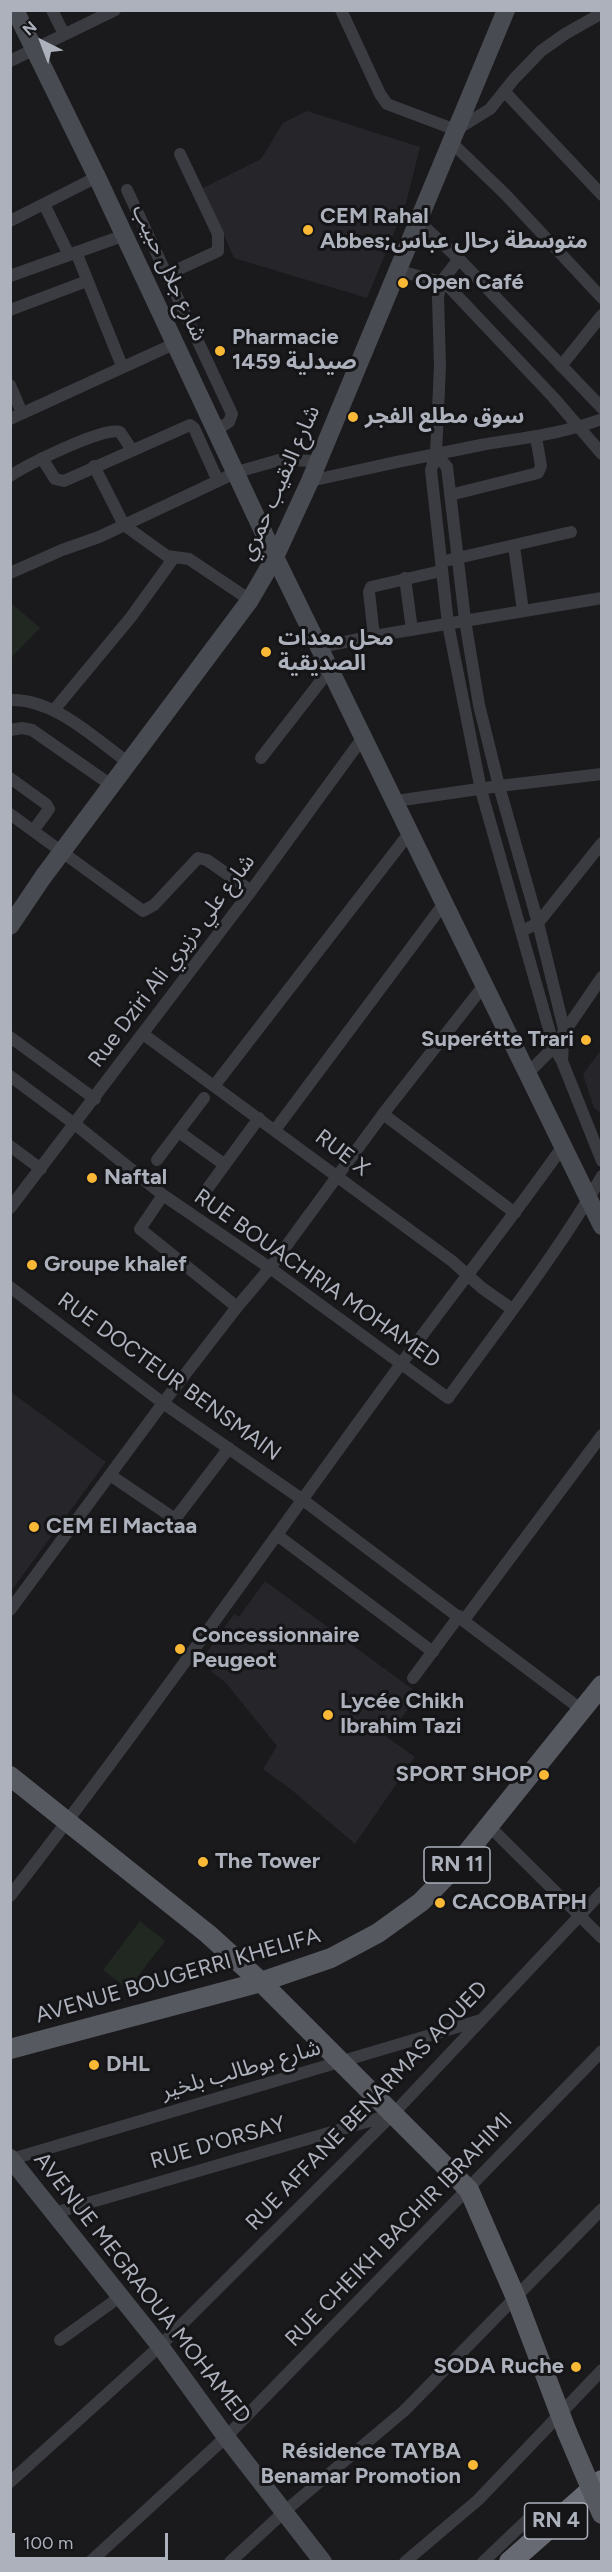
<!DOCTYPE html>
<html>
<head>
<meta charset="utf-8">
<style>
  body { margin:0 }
  #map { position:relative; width:612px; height:2572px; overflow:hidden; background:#1a1a1d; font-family:Figtree,sans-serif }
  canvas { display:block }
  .frame { position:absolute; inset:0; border:12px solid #acb1bc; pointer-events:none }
  .north { position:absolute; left:12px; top:12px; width:60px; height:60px; -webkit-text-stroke:4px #151518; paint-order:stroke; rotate:318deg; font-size:16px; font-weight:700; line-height:24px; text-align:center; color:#acb1bc }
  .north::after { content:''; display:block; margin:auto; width:21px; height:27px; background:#acb1bc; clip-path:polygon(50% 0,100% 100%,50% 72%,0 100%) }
  .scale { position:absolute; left:12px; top:2533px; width:156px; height:27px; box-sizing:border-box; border:3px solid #acb1bc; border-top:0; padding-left:8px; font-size:18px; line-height:21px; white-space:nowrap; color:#acb1bc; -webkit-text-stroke:4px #151518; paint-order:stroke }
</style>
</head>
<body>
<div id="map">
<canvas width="612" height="2572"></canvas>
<div class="frame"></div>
<div class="north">N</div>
<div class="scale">100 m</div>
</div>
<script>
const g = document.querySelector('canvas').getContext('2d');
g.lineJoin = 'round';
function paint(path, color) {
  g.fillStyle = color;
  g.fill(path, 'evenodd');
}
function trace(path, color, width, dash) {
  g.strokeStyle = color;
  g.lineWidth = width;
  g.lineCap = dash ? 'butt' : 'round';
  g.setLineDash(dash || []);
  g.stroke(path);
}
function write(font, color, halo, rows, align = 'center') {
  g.font = font + ' Figtree,"Noto Sans Arabic",sans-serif';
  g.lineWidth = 6;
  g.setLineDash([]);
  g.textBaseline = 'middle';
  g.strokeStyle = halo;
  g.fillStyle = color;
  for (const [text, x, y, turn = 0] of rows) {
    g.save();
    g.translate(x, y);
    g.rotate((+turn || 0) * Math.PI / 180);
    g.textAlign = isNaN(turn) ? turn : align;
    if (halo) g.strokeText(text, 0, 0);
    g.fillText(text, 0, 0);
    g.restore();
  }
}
paint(new Path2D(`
  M307,111L420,147L406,203L367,298L234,258L203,188L261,159L283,123Z
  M601,1050V1113L594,1108L583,1074Z
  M11,1392L106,1462L11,1591Z
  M265,1581L419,1694L387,1737L415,1757L355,1844L293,1791L263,1769L277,1746L226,1683L200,1662L234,1614L239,1617Z`), '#26262a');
paint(new Path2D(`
  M11,603L40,628L11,658Z
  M140,1921L165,1941L128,1989L103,1970Z`), '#202821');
trace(new Path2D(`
  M52,10L64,34
  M341,10L380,94L387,104L456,130L490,109L514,79L541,51L565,34L602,13
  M10,61L115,10
  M504,91L602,195
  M451,142L505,194L602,298
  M127,190L232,414L229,422L216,430
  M44,204L69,255
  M417,220L459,259L602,408
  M10,221L97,177
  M76,252L122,366
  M459,259L441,282L438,297L440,366L436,454L431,470L448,624L481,790L554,1047L562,1061L602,1161
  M396,270L441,282L449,287L553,397L602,454
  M166,275L218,251V234L180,154
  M10,276L125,235
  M10,310L87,281
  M561,366L602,315
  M10,385L22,413
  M10,419L176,343
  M436,454L447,467L465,620L479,705L499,786L538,923L564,1029L562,1061
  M42,458L55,479L64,481L190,425L194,428L218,481
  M94,466L124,525L167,556L189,559L250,600
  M10,476C27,465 104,426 120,432L132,450
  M310,481C367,468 424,456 481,445C522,438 562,434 602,419
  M450,495L538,473L541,466L536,437
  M514,546L523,611
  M449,560L571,532
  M10,573L62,550L99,537L237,472L279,460L318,461
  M405,578L412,630
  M374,636L369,592L371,587L441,571
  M320,647L374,636L602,598
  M10,700C54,698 95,739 129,763
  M54,710L131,617L173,559
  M10,730L22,728L32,730L111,785
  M261,758L331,668
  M10,778L46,804L49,809L33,831
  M396,801L499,786L602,774
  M10,814L143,911L154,905L198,858L207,860L251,891
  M522,931L538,923L602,843
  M143,1034L452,1261L482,1288L512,1309
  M10,1037L95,1099
  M528,1073L554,1047L602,977
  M10,1076L76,1125L163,1195L270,1268L448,1398C500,1326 557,1254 602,1176
  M214,1086L411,831
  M383,1114L515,1213
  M275,1130L445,902
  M179,1132L225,1165
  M10,1146L41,1169
  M157,1160L204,1098
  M163,1195L140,1229L237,1307
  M202,1196L259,1118
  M10,1208L251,891L364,736
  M10,1287L163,1403L303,1500L582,1710
  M110,1475L175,1519L229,1448
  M277,1535L433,1652
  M10,1610L163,1403L237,1307L270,1268L383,1114L485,984
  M464,1620L602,1435
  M413,1678L459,1616
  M489,1826L602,1938
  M10,1896C145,1722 271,1541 401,1364C454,1291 511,1220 563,1146
  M10,2161L12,2159L481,2020
  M54,2213L390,2115
  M60,2340L121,2296
  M10,2482L160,2346L393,2114L602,1892
  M10,2559L13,2562
  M90,2562L226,2437L602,2051
  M230,2562L285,2511L404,2411L602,2209
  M405,2562L478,2500L602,2370
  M483,2562L527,2520`), '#3b3c42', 12);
trace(new Path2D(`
  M15,10L97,177L275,557L602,1226
  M10,926L43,877L250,600L275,557L310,481L506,10
  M10,2158L160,2346L226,2437L323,2562`), '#494b52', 18);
trace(new Path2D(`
  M10,1776L208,1934L261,1982L469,2190L516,2298L567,2432
  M10,2049L261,1982L331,1958L378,1933L421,1902L458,1864L602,1685`), '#575961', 20);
trace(new Path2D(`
  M510,2562L602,2481`), '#676a73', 22);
trace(new Path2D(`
  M567,2432L602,2514`), '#575961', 20);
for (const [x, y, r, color] of [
  [308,230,6,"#f9b936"],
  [403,283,6,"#f9b936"],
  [220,351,6,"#f9b936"],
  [353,417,6,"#f9b936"],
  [266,652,6,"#f9b936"],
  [586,1040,6,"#f9b936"],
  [92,1178,6,"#f9b936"],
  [32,1265,6,"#f9b936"],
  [34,1527,6,"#f9b936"],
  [180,1649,6,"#f9b936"],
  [328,1715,6,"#f9b936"],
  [544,1775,6,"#f9b936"],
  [203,1862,6,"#f9b936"],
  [440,1903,6,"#f9b936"],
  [94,2065,6,"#f9b936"],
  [576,2367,6,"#f9b936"],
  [473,2465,6,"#f9b936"]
]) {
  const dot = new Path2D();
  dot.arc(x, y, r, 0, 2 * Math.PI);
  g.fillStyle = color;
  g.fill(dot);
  trace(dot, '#151518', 2);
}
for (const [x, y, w] of [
  [457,1865,66],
  [556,2521,63]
]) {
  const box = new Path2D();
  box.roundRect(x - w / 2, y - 18, w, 36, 4.5);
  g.fillStyle = '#151518';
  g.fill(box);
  trace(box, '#acb1bc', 1.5);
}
write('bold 21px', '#acb1bc', null, [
  ["RN 11",457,1865],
  ["RN 4",556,2521]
]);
write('bold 22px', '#acb1bc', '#151518', [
  ["CEM Rahal",320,217],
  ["Abbes;متوسطة رحال عباس",320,242],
  ["Open Café",415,283],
  ["Pharmacie",232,338],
  ["1459 صيدلية",232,363],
  ["سوق مطلع الفجر",365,417],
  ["محل معدات",278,639],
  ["الصديقية",278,664],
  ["Superétte Trari",574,1040,"right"],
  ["Naftal",104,1178],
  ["Groupe khalef",44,1265],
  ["CEM El Mactaa",46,1527],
  ["Concessionnaire",192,1636],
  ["Peugeot",192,1661],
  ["Lycée Chikh",340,1702],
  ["Ibrahim Tazi",340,1727],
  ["SPORT SHOP",532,1775,"right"],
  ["The Tower",215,1862],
  ["CACOBATPH",452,1903],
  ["DHL",106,2065],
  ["SODA Ruche",564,2367,"right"],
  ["Résidence TAYBA",461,2452,"right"],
  ["Benamar Promotion",461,2477,"right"]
], 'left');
write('22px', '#acb1bc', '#151518', [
  ["شارع جلال حبيب",169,273,65],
  ["شارع النقيب حمري",280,483,-66],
  ["Rue Dziri Ali شارع علي دزيري",172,961,-53],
  ["RUE X",342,1153,37],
  ["RUE BOUACHRIA MOHAMED",317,1279,35],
  ["RUE DOCTEUR BENSMAIN",169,1377,36],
  ["AVENUE BOUGERRI KHELIFA",178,1976,-16],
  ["شارع بوطالب بلخير",241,2070,-16],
  ["RUE AFFANE BENARMAS AOUED",367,2106,-46],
  ["RUE D'ORSAY",218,2143,-16],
  ["RUE CHEIKH BACHIR IBRAHIMI",399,2230,-46],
  ["AVENUE MEGRAOUA MOHAMED",142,2288,52]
]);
</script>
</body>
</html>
